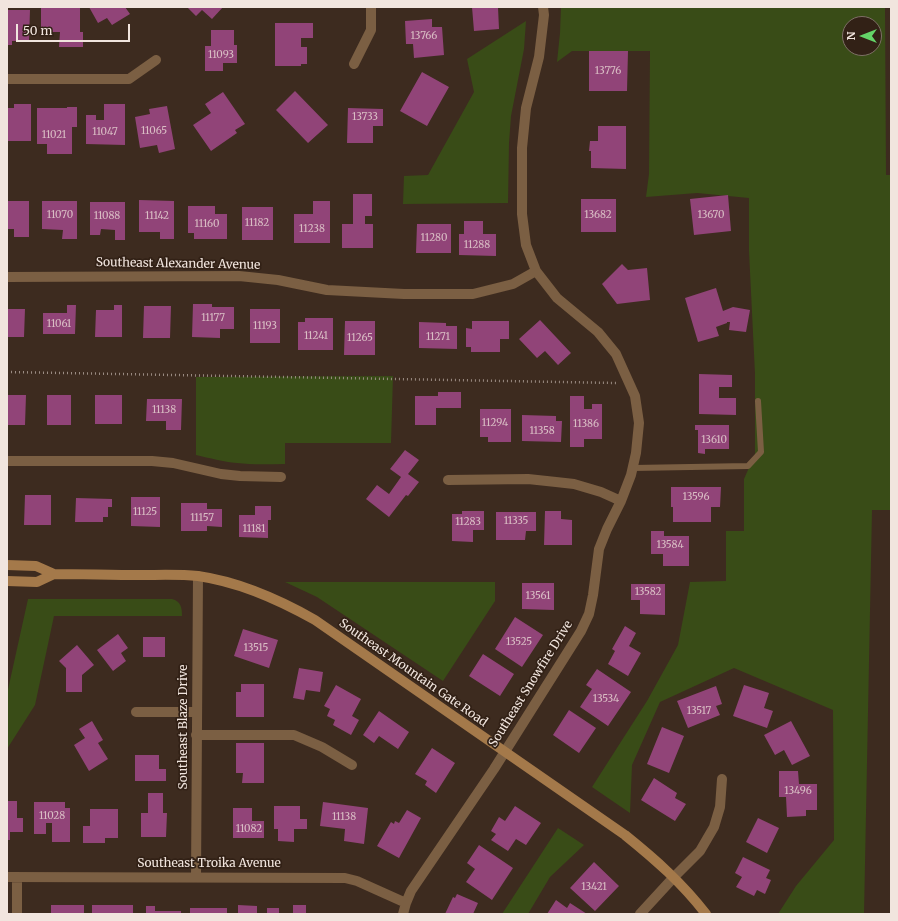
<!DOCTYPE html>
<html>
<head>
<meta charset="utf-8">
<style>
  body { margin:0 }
  #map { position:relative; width:898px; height:921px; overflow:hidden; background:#3d2b1f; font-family:Merriweather,serif }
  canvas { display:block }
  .frame { position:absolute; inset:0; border:8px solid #f1e5de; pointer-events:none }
  .north { position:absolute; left:842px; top:16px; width:40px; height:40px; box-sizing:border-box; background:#322116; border:1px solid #7e6f66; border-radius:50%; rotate:270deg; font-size:11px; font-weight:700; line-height:16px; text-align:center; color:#f1e5de }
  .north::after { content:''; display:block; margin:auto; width:14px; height:18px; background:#64d468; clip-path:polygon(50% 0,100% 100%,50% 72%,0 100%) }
  .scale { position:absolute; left:16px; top:24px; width:114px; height:18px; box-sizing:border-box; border:2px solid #f1e5de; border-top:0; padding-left:5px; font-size:12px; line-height:14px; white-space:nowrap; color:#f1e5de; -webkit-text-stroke:3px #322116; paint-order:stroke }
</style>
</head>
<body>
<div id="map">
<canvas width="898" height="921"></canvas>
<div class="frame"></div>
<div class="north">N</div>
<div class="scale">50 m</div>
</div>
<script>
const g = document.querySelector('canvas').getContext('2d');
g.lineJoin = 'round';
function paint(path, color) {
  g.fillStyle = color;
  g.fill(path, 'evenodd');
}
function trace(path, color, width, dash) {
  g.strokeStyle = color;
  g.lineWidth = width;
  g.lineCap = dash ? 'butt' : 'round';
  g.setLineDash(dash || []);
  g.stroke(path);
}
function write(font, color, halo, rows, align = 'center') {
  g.font = font + ' Merriweather,serif';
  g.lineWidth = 3.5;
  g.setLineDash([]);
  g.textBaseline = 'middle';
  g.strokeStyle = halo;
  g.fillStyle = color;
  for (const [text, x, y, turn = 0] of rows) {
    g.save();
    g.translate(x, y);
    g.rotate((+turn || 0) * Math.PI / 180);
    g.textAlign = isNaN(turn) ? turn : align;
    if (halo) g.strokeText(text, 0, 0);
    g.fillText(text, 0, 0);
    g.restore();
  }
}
paint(new Path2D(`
  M561,7H885L886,175H891V510H872L864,914H778L796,886L834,840L833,710L734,668L660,702L632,765L630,813L592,787L647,701L678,645L690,582L726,581V531H744V479L755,454V374L749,251V198L697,193L646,197L649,174L650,51H572L557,62L560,33ZM850,24H874V48H850Z
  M526,21L524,49L511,116L509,143L508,203L403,204L404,176L428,175L474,92L467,59Z
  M393,376L391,443H285V464C269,464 253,465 237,463C223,462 210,458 196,455V377Z
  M285,582H495V601L443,681L317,597Z
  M28,599H172C181,601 182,608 182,616H54L35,705L7,749V694Z
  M558,828L584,845L550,877L528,914H502Z`), '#394c17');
paint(new Path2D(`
  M41,7H80V32H83V47H59L60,32H41Z
  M89,7H125L130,14L112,25L107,18L98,23Z
  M187,7H223L212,19L202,10L196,16Z
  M472,7H498L499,29L474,31Z
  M7,10H30L29,41H12V45H7Z
  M432,19V27H442L444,55L414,58L413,44H406L405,21Z
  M275,23H313V38H301V47H307V64H301V66H275Z
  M211,30H234V45H237V63H223V71H205V46H211Z
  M589,51H628L627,91H589Z
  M422,72L449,87L427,126L400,111Z
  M295,91L328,125L308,143L276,110Z
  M223,92L245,124L235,130L237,133L211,151L193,125L211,113L205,104Z
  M14,104H31V141H7V108H14Z
  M104,104H125V145L86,144V115H96V120H104Z
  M167,106L175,149L159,153L157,145L140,148L135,117L150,114L149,109Z
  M67,107H77V127H72V154H47V144H37V108H67Z
  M348,108L383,109V126H373V143H347Z
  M598,126H626V169L591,168V151H589L590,141H598Z
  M353,194H372V216H365V224H373V248H342V224H353Z
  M728,195L731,231L694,235L690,199Z
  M581,199H616V232H581Z
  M139,200L174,201V239H160V232H139Z
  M7,201H29V237H14V229H7Z
  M42,201H77V239H62L63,230L42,229Z
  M313,201H330V243H294V214H313Z
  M90,202H125V240H115V230L101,229L100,235H90Z
  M188,206H215V214H227V239H194V233H188Z
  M242,207H273V240H242Z
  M464,221H483V234H496V256L459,255V234H464Z
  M417,224H451V253H416Z
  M622,264L628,270L647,268L650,300L617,304L602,284Z
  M716,288L723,311L733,307L750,310L746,332L729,330L730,322H727V323L716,327L719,336L698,342L685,298Z
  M193,304H212V307H234V329H220V338L192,337Z
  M67,305H76L75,334H43V313H67Z
  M114,305H122V337H95L96,310H114Z
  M144,306H171L170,338H143Z
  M7,309H25L24,337H7Z
  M250,309H280V343H250Z
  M305,318H333V350H298V322H305Z
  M540,320L571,353L558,365L545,351L537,358L519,339Z
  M345,321H375V355H344Z
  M472,321H509V339H500V352H471V347H466V328L472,329Z
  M419,322L446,323V326H457V349L419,348Z
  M699,374L732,375V387H719V398H736V415L699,414Z
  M438,392H461V408H436V425H415V396H438Z
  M7,395H26L25,425H7Z
  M47,395H71V425H47Z
  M95,395H122V424H95Z
  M570,396H584V409H592V404H602V439H584V447H570Z
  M147,399H182L181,430H166V421H146Z
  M480,409H511V442H488V437H480Z
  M522,415L556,416V421H562L561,442L522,441Z
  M695,425H729V449H705V454L698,453V430H695Z
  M405,450L419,460L408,474L419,482L408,496L406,495L389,517L366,499L377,485L389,494L401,477L390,469Z
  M671,487H721L720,507H711V522H673V507H671Z
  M25,495H51V525H24Z
  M131,497H160V527L131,526Z
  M76,498L112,499V507H108V517H103V522H75Z
  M181,503H207V509H222V527L207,526V531H181Z
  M255,506H271V520H268V538L239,537V515H255Z
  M462,511H484V530H473V542L452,541V514H462Z
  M545,511H561V519L572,520V545H544Z
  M496,512H536V531H526L525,540H496Z
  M651,531H664V536H689V566H663V554H651Z
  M522,583H554V610L522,609Z
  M631,584H665V615L640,614V600H631Z
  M515,617L543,635L522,667L495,649Z
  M625,626L636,633L629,646L641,653L628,676L608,664L615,651L612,649Z
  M243,629L278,640L269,668L234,656Z
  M118,634L128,648L121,653L126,661L113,671L97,650Z
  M143,637H165V657H143Z
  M77,645L94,665L82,675V692H66V668L59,661Z
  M483,654L514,674L500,696L469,676Z
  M299,668L323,672L320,692L306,690L304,700L293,698Z
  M597,669L631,692L608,726L580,707L592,689L586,685Z
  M241,684H264V717H236V692H241Z
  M336,685L361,699L352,716L359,720L351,735L333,725L335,720L327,716L330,709L324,706Z
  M744,685L769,693L764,708L773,711L767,728L733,716Z
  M716,686L722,704L716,706L720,715L688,728L677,701Z
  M569,710L596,728L579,753L553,735Z
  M379,711L409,732L398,749L379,736L374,743L363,735Z
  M92,721L103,740L98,743L108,759L89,771L74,745L85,738L79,729Z
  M791,721L810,756L792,765L784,750L775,755L764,735Z
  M662,727L684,736L669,773L647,764Z
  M236,743H264V783H242L243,773H236Z
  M432,748L455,763L436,793L425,785L427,781L415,774Z
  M135,755H159V769H166V781H135Z
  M779,771H798L799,784H817V810H806V816L787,817L786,797H779Z
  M654,778L677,793L675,798L686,804L675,821L641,800Z
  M148,793H163V813H167L166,837H141V813H148Z
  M7,801H17V818H23V832H10V840H7Z
  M34,802H65V808H70V842H52V823H46V834H34Z
  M323,802L368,808L364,844L344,841L345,829L320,826Z
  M274,806H300V819H307V829H294V842L278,841V829H274Z
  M515,806L541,823L526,845L516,839L508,851L491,840L496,834L491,831L499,817L505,821Z
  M233,808H252V821H264V838H233Z
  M90,809H118V838H105V843H83V826H90Z
  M407,810L421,818L399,858L377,846L391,822L394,824L395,821L399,823Z
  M758,818L779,828L767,853L746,842Z
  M479,845L513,868L492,900L466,882L475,869L467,863Z
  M743,857L770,870L766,878L771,880L765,894L757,890L754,896L736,887L742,877L735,873Z
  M594,862L619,886L595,911L570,888Z
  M457,894L478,903L473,914H445L453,897L455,898Z
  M556,900L567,908L570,903L587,914H547Z
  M51,905H84V914H51Z
  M92,905H133V914H92Z
  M238,905L257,906V913H267V908H279V914H238Z
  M293,905H306V914H293Z
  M146,906H155V911H181V914H146Z
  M190,908H227V914H190Z`), '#914478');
trace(new Path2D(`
  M7,372L616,383`), '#9b8c83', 2.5, [1, 3]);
trace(new Path2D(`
  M633,468L748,466L761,452L758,401`), '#7b5f43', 6);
trace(new Path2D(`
  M354,64L371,30V7
  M7,79H129L156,60
  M7,277L239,276L278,280L327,290L404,294H473L513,284L536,271
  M7,461H152L173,463L221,474L240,476L281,477
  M448,480L528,479L556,482L574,484L601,492L621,501
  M136,712H196
  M196,735H294L322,747L352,765
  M7,877L345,878L357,881L406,903
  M17,877V914
  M196,877L198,576
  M403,914L406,903L411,891L494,769L581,631L589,614L593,595L599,549L607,529L621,501L631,475L636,453L639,423L635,396L616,354L598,332L557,298L536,271L526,245L522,214V148L526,108L539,57L544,15L543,7
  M640,914L674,877L700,851L714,827L720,807L722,779`), '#7b5f43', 10);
trace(new Path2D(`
  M7,565L36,566L54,574
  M7,581L37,582L54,574C83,574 111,575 140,575C159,575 179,574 198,576C240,582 278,599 315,620L625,835C656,860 682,883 706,914`), '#a4794a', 10);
write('10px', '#d9bdc4', null, [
  ["13766",424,36],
  ["11093",221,55],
  ["13776",608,71],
  ["13733",365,117],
  ["11065",154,131],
  ["11047",105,132],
  ["11021",54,135],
  ["11070",60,215],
  ["13682",598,215],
  ["13670",711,215],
  ["11088",107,216],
  ["11142",157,216],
  ["11182",257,223],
  ["11160",207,224],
  ["11238",312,229],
  ["11280",434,238],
  ["11288",477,245],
  ["11177",213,318],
  ["11061",59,324],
  ["11193",265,326],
  ["11241",316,336],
  ["11271",438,337],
  ["11265",360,338],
  ["11138",164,410],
  ["11294",495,423],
  ["11386",586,424],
  ["11358",542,431],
  ["13610",714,440],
  ["13596",696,497],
  ["11125",145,512],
  ["11157",202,518],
  ["11335",516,521],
  ["11283",468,522],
  ["11181",254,529],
  ["13584",670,545],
  ["13582",648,592],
  ["13561",538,596],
  ["13525",519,642],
  ["13515",256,648],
  ["13534",606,699],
  ["13517",699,711],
  ["13496",798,791],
  ["11028",52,816],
  ["11138",344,817],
  ["11082",249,829],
  ["13421",594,887]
]);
write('12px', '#f1e5de', '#322116', [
  ["Southeast Alexander Avenue",178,264,1],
  ["Southeast Mountain Gate Road",413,673,35],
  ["Southeast Snowfire Drive",531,684,-58],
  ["Southeast Blaze Drive",184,727,-90],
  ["Southeast Troika Avenue",209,864]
]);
</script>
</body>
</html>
